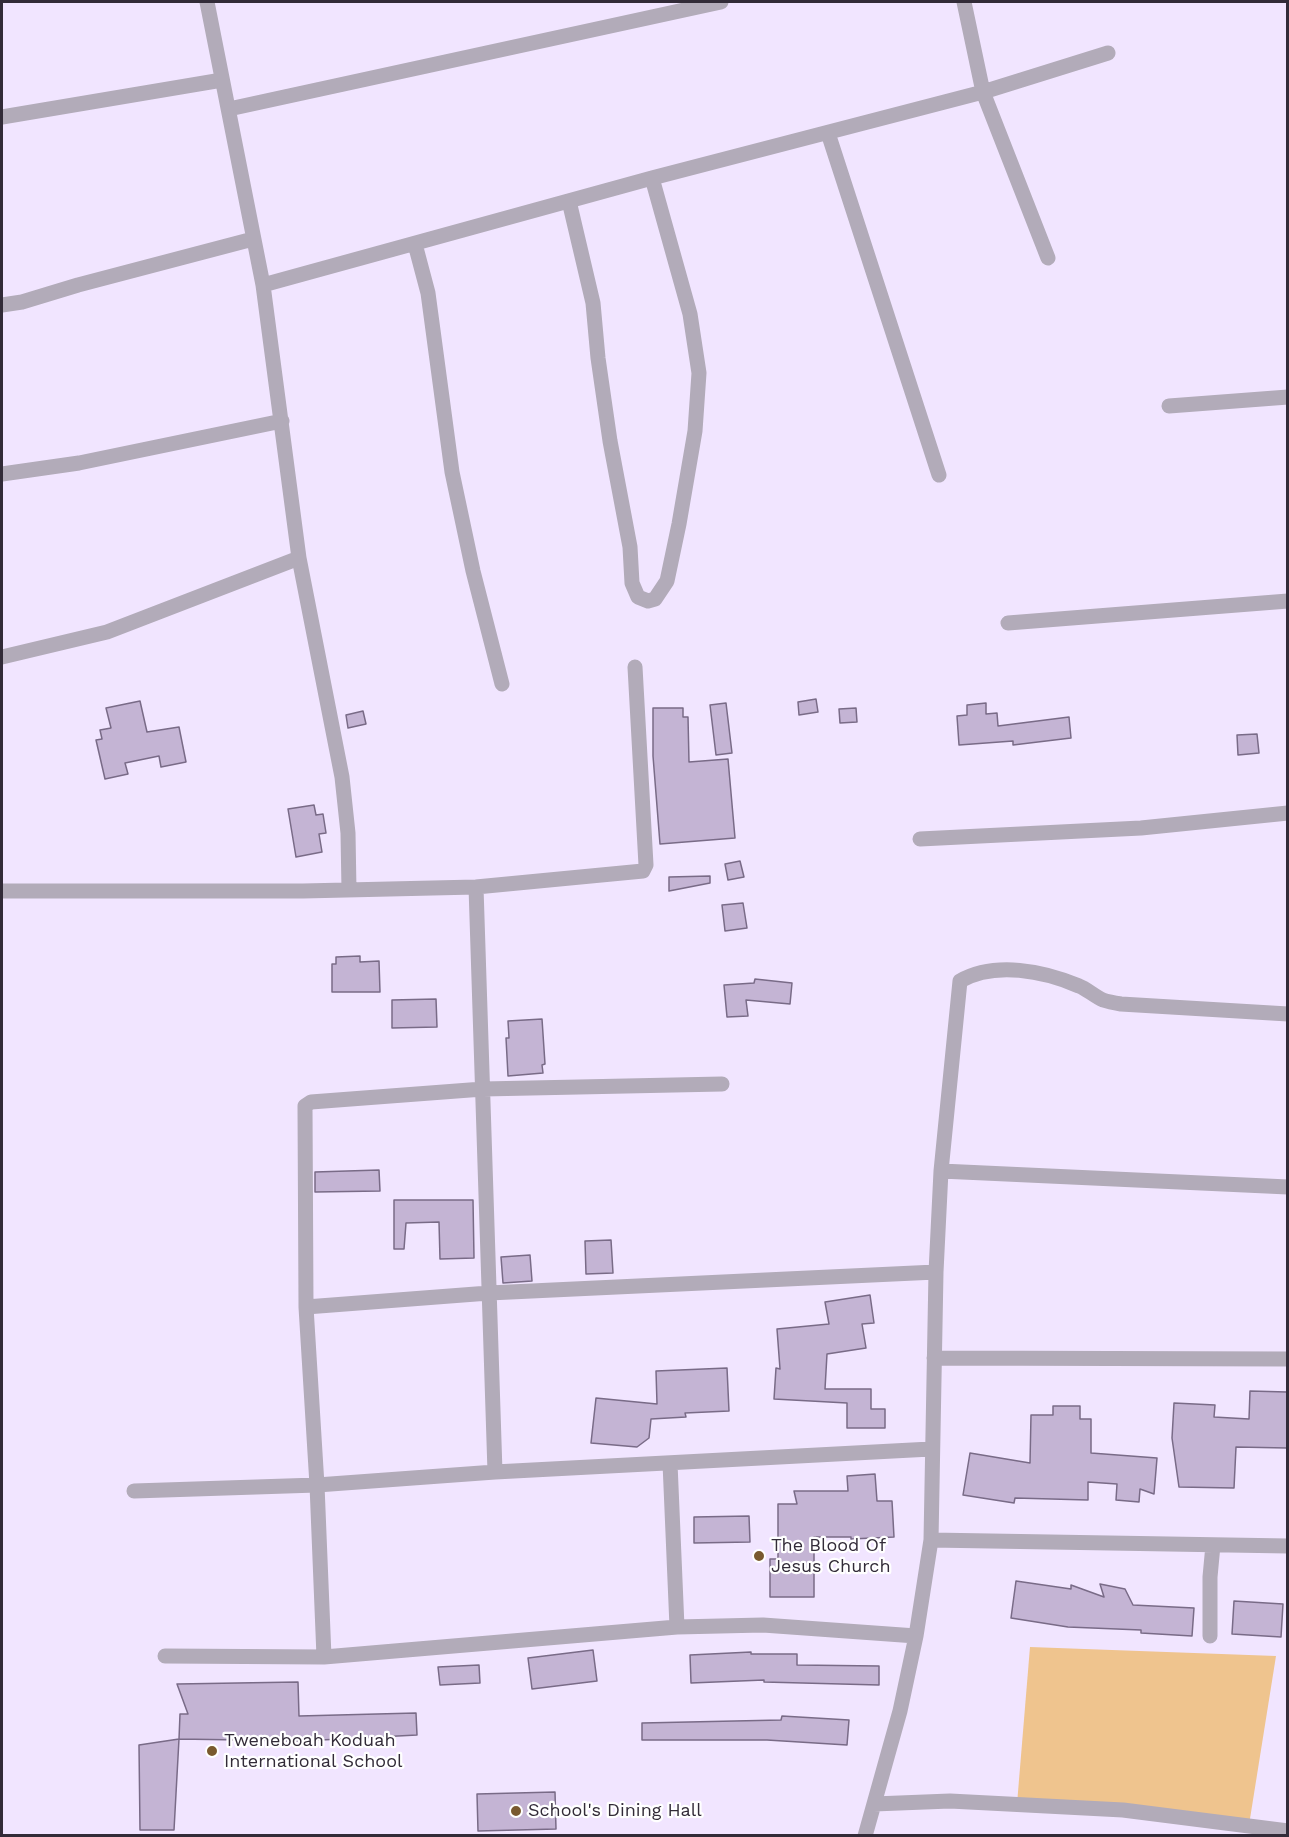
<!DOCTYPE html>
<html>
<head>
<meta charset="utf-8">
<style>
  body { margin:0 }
  #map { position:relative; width:1289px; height:1837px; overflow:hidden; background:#f1e5ff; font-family:"Work Sans",sans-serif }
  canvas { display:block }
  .frame { position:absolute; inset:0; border:3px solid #322b38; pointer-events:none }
</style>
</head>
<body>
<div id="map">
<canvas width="1289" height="1837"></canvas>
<div class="frame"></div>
</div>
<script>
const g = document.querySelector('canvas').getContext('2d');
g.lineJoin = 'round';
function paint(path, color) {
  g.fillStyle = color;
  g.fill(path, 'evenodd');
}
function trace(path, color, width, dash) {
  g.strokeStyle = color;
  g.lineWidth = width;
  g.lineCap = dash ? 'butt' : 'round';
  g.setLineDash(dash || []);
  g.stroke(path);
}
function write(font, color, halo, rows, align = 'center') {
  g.font = font + ' "Work Sans",sans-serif';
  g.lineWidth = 4.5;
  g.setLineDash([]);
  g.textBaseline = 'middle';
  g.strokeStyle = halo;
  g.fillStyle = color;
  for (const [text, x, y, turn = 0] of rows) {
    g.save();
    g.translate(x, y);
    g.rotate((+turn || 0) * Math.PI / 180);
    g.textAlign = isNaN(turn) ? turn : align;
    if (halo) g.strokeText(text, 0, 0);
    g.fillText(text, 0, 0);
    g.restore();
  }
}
paint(new Path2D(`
  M1030,1647L1276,1656L1249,1825L1017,1804Z`), '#efc48e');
const building = new Path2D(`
  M816,699L818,712L799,715L798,702Z
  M140,701L147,732L179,727L186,762L161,767L159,756L125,763L128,774L105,779L96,740L102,739L100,730L111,728L106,708Z
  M726,703L732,753L716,755L710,705Z
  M986,703V714L997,713L998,726L1069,717L1071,738L1013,745V741L959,745L957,716L967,715V705Z
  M653,708H683V717H688L689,762L728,759L735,838L660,844L653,756Z
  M856,708L857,722L840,723L839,709Z
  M363,711L366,724L348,728L346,715Z
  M1257,734L1259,753L1238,755L1237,735Z
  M314,805L316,815L323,814L326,833L319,834L322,852L296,857L288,809Z
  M740,861L744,877L728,880L725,864Z
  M710,876V883L669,891V877Z
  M743,903L747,928L725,931L722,905Z
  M360,956V962L379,961L380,992H332V964H336V957Z
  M755,979L792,983L790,1004L746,1000L748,1016L727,1017L724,985L754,983Z
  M436,999L437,1027L392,1028V1000Z
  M542,1019L545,1064L542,1065L543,1073L508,1076L506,1038H509L508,1021Z
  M379,1170L380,1191L315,1192V1172Z
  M394,1200H473L474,1258L440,1259L439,1222L406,1223L404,1249H394Z
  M611,1240L613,1273L586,1274L585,1241Z
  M530,1255L532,1281L503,1283L501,1257Z
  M870,1295L874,1323L862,1324L866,1348L827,1354L825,1389H871V1409H885V1428H847V1403L774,1399L776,1368L780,1369L777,1329L829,1324L825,1302Z
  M727,1368L729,1411L685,1413L686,1417L651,1419L649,1438L637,1447L591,1443L596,1398L657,1404L656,1371Z
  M1250,1391L1287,1392V1448L1236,1447L1234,1488L1179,1487L1172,1438L1174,1403L1215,1405L1214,1417L1249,1419Z
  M1053,1406H1080V1419H1091V1453L1157,1458L1154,1494L1140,1489L1139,1502L1116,1500L1117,1484L1088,1482V1500L1015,1498L1014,1503L963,1495L970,1453L1030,1463L1031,1415H1053Z
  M875,1474L877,1501H892L894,1537L851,1539V1537H814V1597H770V1559H778V1504H797L794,1491H848L847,1476Z
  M749,1516L750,1542L694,1543V1517Z
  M1016,1581L1071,1589V1585L1104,1597L1100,1584L1125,1589L1133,1605L1194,1608L1192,1636L1141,1633V1630L1068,1627L1011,1618Z
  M1234,1601L1283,1604L1281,1637L1232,1634Z
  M593,1650L597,1681L532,1689L528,1658Z
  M751,1652V1654H797V1665L879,1666V1685L764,1682V1680L691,1683L690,1655Z
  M479,1665L480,1683L440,1685L438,1667Z
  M298,1682L299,1716L416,1713L417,1735L302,1741L179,1739L180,1714H188L177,1684Z
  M782,1716L849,1720L847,1745L767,1740H642V1723L781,1720Z
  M179,1739L174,1830H140L139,1745Z
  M555,1792L556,1829L478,1831L477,1794Z`);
paint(building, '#c4b4d4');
trace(building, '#796b87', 1.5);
trace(new Path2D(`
  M207,2L263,285L299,558L342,777L348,833L349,890
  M964,2L983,92L1048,258
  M229,109L721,2
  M2,117L222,80
  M828,133L939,475
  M569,201L593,303L598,358L610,441L630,547L632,583L638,597L648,601L655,599L667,581L679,524L695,431L699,373L690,314L652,178
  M415,244L428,293L452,472L473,571L502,684
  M263,285L652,178L983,92L1108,53
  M2,305L22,302L78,285L253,239
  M1169,406L1288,397
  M2,474L79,463L282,421
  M1008,623L1288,601
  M2,657L107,632L299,558
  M920,839L1141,828L1288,813
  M476,887L495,1472
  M2,891H303L476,887L643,871L646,865L635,667
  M941,1171L1288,1187
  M306,1307L489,1293L936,1272
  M934,1358L1288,1359
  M670,1463L677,1627
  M134,1491L317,1485L495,1472L931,1449
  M931,1540L1288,1546
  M1210,1636V1577L1213,1545
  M165,1656L324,1657L677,1627L763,1625L916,1636
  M324,1657L317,1485L306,1307L305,1106L311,1102L483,1089L722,1084
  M874,1804L950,1801L1123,1810L1288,1831
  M865,1836L900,1711L916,1636L931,1540L936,1272L941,1171L960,981C995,961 1044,971 1079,986C1087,989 1094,996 1103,1000C1109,1002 1115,1003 1121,1004L1288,1014`), '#b2abb9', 15);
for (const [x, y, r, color] of [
  [759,1556,6,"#79592f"],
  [212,1751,6,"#79592f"],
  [516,1811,6,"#79592f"]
]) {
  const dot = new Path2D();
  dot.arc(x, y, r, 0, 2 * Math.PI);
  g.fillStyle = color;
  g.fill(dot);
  trace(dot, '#fff', 2);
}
write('18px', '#322b38', '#fff', [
  ["The Blood Of",771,1546],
  ["Jesus Church",771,1567],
  ["Tweneboah Koduah",224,1741],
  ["International School",224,1762],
  ["School's Dining Hall",528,1811]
], 'left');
</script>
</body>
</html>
